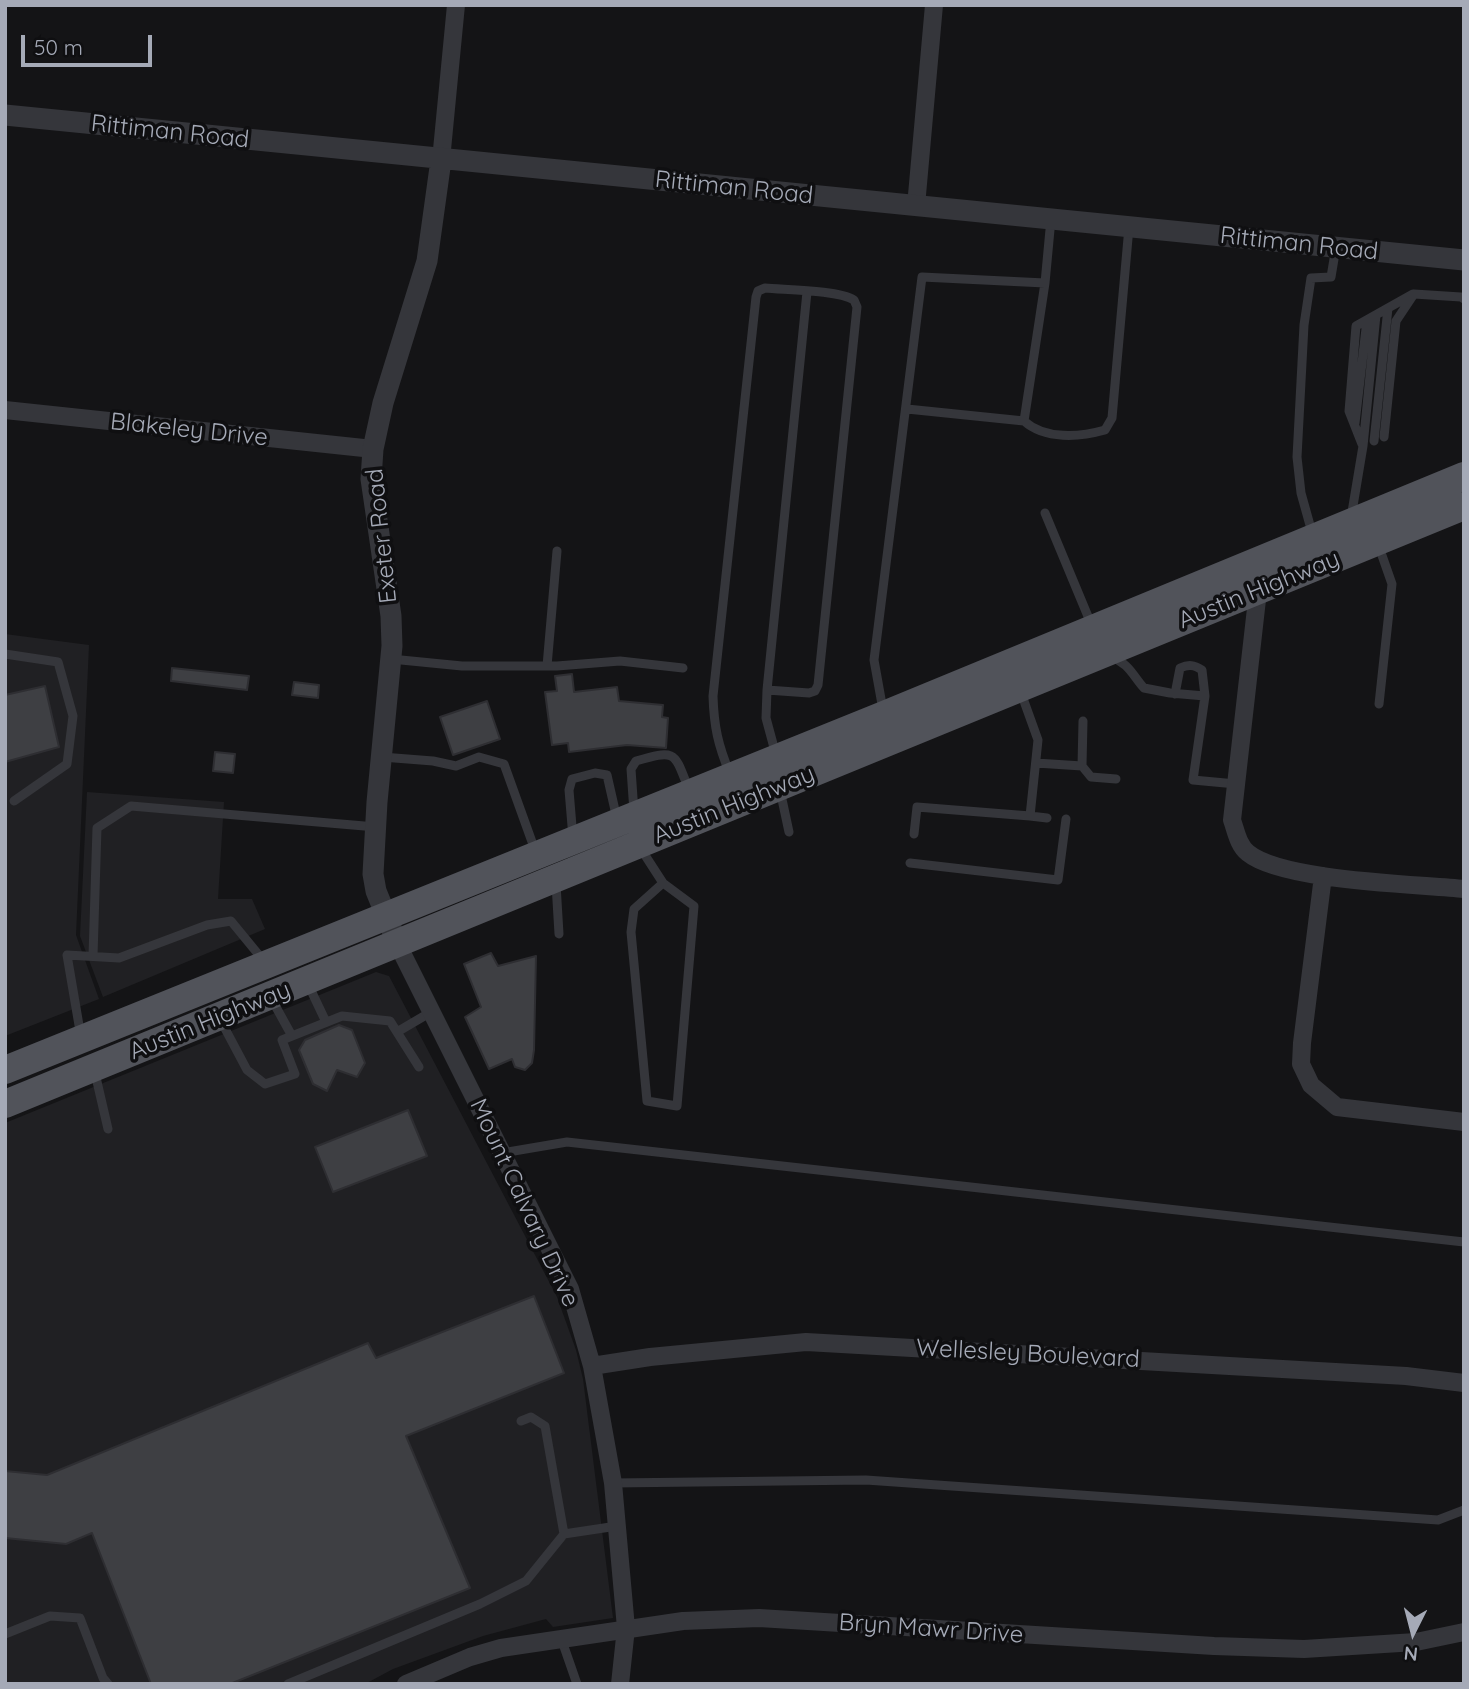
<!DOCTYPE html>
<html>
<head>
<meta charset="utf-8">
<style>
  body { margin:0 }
  #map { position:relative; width:1469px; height:1689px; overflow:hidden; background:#141416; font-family:Quicksand,sans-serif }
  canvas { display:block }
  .frame { position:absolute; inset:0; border:7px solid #a5aab7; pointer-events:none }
  .north { position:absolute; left:1378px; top:1598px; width:70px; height:70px; -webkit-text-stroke:5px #0f0f11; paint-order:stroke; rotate:186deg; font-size:19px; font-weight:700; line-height:28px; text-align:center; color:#a5aab7 }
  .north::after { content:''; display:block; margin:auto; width:24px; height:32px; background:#a5aab7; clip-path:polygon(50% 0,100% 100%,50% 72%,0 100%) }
  .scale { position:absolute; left:21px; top:35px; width:131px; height:32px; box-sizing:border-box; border:4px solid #a5aab7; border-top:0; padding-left:9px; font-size:21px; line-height:24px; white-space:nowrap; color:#a5aab7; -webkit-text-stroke:5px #0f0f11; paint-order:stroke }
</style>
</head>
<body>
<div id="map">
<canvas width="1469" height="1689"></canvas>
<div class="frame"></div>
<div class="north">N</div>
<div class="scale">50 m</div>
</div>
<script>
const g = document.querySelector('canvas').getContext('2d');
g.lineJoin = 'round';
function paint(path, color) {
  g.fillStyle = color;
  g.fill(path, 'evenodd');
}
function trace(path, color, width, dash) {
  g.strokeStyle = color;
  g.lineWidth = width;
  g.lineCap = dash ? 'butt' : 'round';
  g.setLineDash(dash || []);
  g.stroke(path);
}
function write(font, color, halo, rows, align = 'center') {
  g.font = font + ' Quicksand,sans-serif';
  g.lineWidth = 7;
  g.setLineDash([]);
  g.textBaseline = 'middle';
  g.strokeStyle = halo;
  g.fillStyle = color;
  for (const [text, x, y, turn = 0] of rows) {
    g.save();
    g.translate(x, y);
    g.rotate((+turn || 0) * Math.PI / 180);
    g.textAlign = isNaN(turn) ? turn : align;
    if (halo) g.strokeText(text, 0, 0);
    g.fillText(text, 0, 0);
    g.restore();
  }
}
paint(new Path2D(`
  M5,634L89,645L76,935L99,999L5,1036Z
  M87,792L224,802L218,899H252L265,929L103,997L80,936Z
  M376,972L389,976L557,1297L576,1350L583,1379L613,1618L553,1627L546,1619L483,1636L393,1669L365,1684H5V1123Z`), '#202023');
const building = new Path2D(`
  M172,668L249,676L247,690L171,681Z
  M572,674L574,692L617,687L619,701L663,705L662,717L668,718L666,748L627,745L569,752L568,743L552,745L545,692L557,691L555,676Z
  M294,682L319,685L318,698L292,695Z
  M45,686L59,747L5,762V695Z
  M487,701L500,739L453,755L440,717Z
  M215,752L235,754L233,773L213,771Z
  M491,953L498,966L536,956L534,1050L532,1063L525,1070L515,1067L512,1059L489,1069L465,1017L481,1007L464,964Z
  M339,1025L352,1030L365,1063L357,1077L337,1070L327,1091L313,1084L299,1050L305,1040Z
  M408,1110L427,1156L333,1192L315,1147Z
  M534,1296L564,1373L406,1436L470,1588L230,1684H151L92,1533L66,1544L5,1538V1471L47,1475L368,1343L376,1358Z`);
paint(building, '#3e3f43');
trace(building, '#2e2e32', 2);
trace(new Path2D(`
  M1045,283L1024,421C1045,440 1080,437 1105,430L1112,418L1129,227
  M907,409L1024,421
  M1355,423L1367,320
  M1384,437L1396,321L1414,294L1461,297L1464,299
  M1374,441L1388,308
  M1362,444L1349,411L1356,326L1413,294
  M1045,513L1092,626
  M1351,518L1363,446L1376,315
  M1313,536L1301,493L1297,457L1304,325L1311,278L1331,277L1336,247
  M1378,544L1392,584L1379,704
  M5,654L58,662L73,716L67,764L14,801
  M1111,657C1129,663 1133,676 1144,688L1170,693L1205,696L1193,780L1236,784
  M391,659L462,666H557L620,661L683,668
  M547,666L557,551
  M767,690L766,718L776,755
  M1175,694L1180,668C1189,664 1194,665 1202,670L1205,696
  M883,710L874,660L922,277L1045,283L1051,219
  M382,757L433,761L456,766L479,757L504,764L536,853
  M1036,763L1082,766L1083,721
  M1082,766L1091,777L1116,779
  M730,774C718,745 714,727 713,696L756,297L758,291L765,288C786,290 838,290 854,300L857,307L818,685L815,691L809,693L767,690L807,292
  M780,790L789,832
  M634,812L631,769L636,761C677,749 674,752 689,790
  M1030,816L1047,818
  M914,834L917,807L1030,816L1038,740L1020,690
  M573,838L569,790L572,779L595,773L607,775L617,819
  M641,849L663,883L694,906L677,1106L647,1101L631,932L634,909L663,883
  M910,863L1058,880L1066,819
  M556,884L559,934
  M93,956L97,828L131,806L376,827
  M307,982L326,1022
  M271,998L292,1036
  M221,1021L247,1070L265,1084L295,1074L282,1040L342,1016L390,1021L419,1067
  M397,1032L431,1012
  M81,1037L67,955L119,958L207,925L231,921L263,960
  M95,1073L108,1129
  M502,1153L567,1142L1464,1242
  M521,1421L531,1417L545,1426L564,1534
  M613,1483L866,1480L1438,1520L1464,1510
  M5,1634L50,1616L80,1618L103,1678L108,1684
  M561,1638L577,1684
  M288,1684L480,1604L526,1581L564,1534L617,1526`), '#35363b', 9);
trace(new Path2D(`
  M441,160L456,5
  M916,206L934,5
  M5,410L373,449
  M1259,582L1232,820C1236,831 1238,845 1248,853C1282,881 1416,884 1464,889
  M1323,876L1302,1043L1301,1064L1311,1085L1337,1107L1464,1122
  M398,945L570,1289L592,1366L613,1483L626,1628L620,1684
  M592,1366L650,1357L806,1342L1406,1376L1464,1383
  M406,1684L470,1657L501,1648L683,1621L759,1618L1214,1646L1304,1649L1416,1642L1464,1632`), '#35363b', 18);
trace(new Path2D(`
  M5,115L1464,260
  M398,945L376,891L373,874L377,802L392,646L391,616L371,479L373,449L383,403L427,261L441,160`), '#35363b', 21);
trace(new Path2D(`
  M5,1070L884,715L1464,476
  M5,1104L1464,506`), '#51535a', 28);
write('24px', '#a5aab7', '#0f0f11', [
  ["Rittiman Road",170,132,6],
  ["Rittiman Road",734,188,6],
  ["Rittiman Road",1299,244,6],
  ["Blakeley Drive",189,430,6],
  ["Exeter Road",382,536,-96],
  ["Austin Highway",1259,590,-22],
  ["Austin Highway",734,805,-22],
  ["Austin Highway",210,1021,-22],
  ["Mount Calvary Drive",524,1203,65],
  ["Wellesley Boulevard",1028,1354,3],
  ["Bryn Mawr Drive",931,1629,4]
]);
</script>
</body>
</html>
